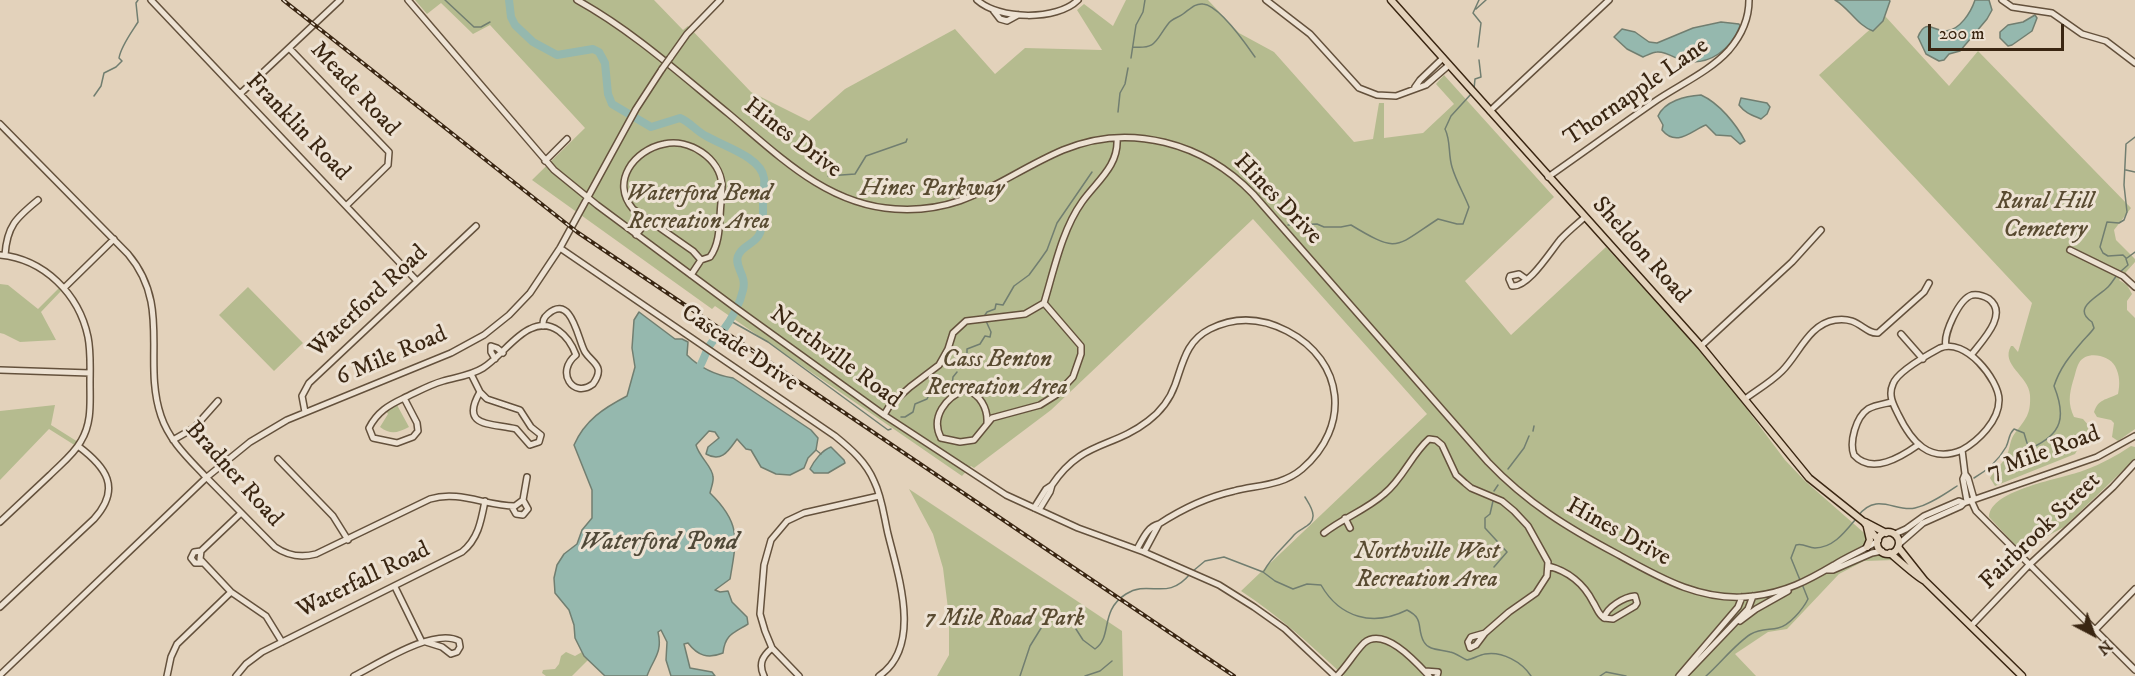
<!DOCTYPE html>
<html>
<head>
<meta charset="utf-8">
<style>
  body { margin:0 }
  #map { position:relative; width:2135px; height:676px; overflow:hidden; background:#e3d2bb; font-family:"IM FELL DW Pica",serif }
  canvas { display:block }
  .north { position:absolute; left:2063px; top:604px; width:60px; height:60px; -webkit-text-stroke:4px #ede2d3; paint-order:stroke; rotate:139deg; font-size:16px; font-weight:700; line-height:24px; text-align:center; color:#3a2612 }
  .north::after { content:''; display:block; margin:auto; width:21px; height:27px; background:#3a2612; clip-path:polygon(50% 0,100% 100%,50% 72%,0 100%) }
  .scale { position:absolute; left:1928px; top:24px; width:136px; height:27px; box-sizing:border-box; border:3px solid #3a2612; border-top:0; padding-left:8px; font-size:18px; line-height:21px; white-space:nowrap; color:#3a2612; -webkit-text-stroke:4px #ede2d3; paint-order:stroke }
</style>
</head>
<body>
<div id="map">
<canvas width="2135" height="676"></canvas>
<div class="north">N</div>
<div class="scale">200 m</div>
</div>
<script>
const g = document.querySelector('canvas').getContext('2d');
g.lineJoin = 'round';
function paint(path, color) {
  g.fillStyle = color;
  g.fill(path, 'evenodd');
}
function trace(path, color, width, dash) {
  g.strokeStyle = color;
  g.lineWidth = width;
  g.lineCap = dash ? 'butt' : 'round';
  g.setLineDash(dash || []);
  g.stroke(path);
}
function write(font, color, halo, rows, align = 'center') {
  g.font = font + ' "IM FELL DW Pica",serif';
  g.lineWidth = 6;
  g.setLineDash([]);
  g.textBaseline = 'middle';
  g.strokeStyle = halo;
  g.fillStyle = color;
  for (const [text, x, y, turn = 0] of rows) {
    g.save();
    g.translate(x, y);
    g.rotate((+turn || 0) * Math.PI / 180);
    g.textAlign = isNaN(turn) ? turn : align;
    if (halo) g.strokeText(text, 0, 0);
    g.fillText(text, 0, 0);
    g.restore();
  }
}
paint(new Path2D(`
  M415,0H654L683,30L688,26L751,92L809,121L845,89L955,29L995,74L1025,48L1102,50L1077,10L1084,4L1113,26L1126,0H1208L1239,33L1274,52L1354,142L1373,139L1379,103H1384V138L1423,133L1454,104L1436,84L1444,75L1554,197L1465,281L1511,335L1606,247L1720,373L1785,460L1805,481L1895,560L1864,561L1839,574L1787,629L1768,632L1735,654L1756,676H1344C1311,645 1279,616 1241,591L1427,414L1253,219L1051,410L974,468L971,466L962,476L715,306L712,309L532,180L585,128L490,25L473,34L441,3L427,14Z
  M1885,16L1949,86L1978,51L2131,208L2114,230L2116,240L2135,259V262L2119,280L2127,285L2132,294L2127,301V310L2135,318V429L2118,441L2112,437L2114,423L2111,420L2097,417L2094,412C2098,399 2106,400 2118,394C2120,385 2120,375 2115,366C2109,355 2086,350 2079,363C2076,368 2075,376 2073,381C2069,395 2068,404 2074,417L2083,419L2089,426L2086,435L2075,454L1995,486L1990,478C1995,470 2003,463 2007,455C2010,448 2010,439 2015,433C2026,419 2031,414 2030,395C2029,376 2000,365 2011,346H2013L2018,352L2032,303L1819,75Z
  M0,284L8,285L38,309L59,288L61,291L41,312L56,340L20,342L4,334L0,333Z
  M248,287L303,343L274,371L219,315Z
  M55,405L51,425L78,442L76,446L49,429L0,480V411Z
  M397,405L409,427C397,433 391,435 380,427L388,414L386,411Z
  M2131,446L2135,447V459L2064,527L2042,539L2034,531L2017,547L1989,517C1990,489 2063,479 2085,470C2101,464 2116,456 2131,446Z
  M909,489L1122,631L1123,676H937L949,655V617L943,568L933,534Z
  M566,652L575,656L582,652L588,660L572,676H546L542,673L543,670L555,669L559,664L561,656Z`), '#b5bb8f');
const water = new Path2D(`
  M1835,0H1889L1890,1L1883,21L1873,31C1858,26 1849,8 1835,0Z
  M1975,0H1989L1992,10L1987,19L1960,51L1949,54L1944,60L1939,61L1926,54L1918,37C1926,17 1934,32 1946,31C1960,30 1971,12 1975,0Z
  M2035,15L2037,18L2032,31L2012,45L2008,46L2000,38V32L2008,25L2023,22Z
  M1721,22L1739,24L1740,26C1731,49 1710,66 1684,61C1676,59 1666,51 1657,52C1653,52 1648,55 1643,57L1627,49L1614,37L1622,29L1635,32L1649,42L1657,43L1693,28Z
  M1701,95C1719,103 1736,124 1745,141L1740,144L1731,136L1716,135L1706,125C1692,130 1677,148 1662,130L1663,125L1658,116C1665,101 1685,96 1701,95Z
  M1741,98L1767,103L1770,107L1767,114L1761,119C1752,115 1745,113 1739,105Z
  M639,312L675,339H682L688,342L687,355C700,368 715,375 733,378L811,430L818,438L816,450L808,458L804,468L790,475L776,474L761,467L751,450L746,449L737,439C729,450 722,463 706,454L708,447L719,438L715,432L709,431L696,445C699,457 713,467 713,477C714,481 711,488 710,493C741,523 737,539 730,579L715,590L720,592L728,591L732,602L747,617L748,624C734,633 725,634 723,653C708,659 698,656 688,643L684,644L690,668L712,672L715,676H671L666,660L667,642L661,630L658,632C663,653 653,659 647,676H605L584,656L575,638L574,625L569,610L555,593L554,578L557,565L564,554L577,544L582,530L592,518V490L574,445C585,420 604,408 627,396L635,367L632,348L634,320Z
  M831,447L844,460L845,463L828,473H814L810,469C814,461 822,450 831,447Z`);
paint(water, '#95b8ae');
trace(water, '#717e70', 1.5);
trace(new Path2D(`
  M445,0L474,27H481L490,22
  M1476,9L1486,0
  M1133,47C1157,49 1155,41 1168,24C1172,18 1178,18 1183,14C1190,9 1195,3 1203,4C1219,5 1246,44 1255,57
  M1478,47L1481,23L1473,13L1479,0
  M1131,58L1136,25L1143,12L1145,0
  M1474,89L1475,79L1481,77L1479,60
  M94,96L101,86L104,73L116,67L122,61L119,58C121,46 131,33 138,22L136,3L138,0
  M1118,112L1120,93L1125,84L1128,68
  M2126,170L2135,172
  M828,176L855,174L866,156L906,142L907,139
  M1288,225L1317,224L1324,227H1341L1351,225C1399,254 1395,247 1438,219L1457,224H1463L1469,207C1464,194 1456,181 1452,167C1448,154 1451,141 1445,129L1451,116L1472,93
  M2126,258L2123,255L2108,256L2103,253L2100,247L2107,222L2119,223L2124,220L2127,212L2124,185L2126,144L2135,137
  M2127,258L2135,252
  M2120,272L2128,265L2126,259
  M985,315L987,312L995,309L996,304L1003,305L1014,286L1029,275L1040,260L1047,250L1057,223L1092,172
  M729,320L768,342L888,430L891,429
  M960,368L966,365L961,358L967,354V349L980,344L985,336L990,337L991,332L986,321
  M901,417H905L913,412L915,404L927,399L931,391L943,393L952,386L953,377L957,372
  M1533,431L1534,426
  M816,450L821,454
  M1508,469L1524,448L1529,436
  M1974,478C1988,470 1998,461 2006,447C2010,439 2008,435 2014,429L2024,433L2027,443L2031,448C2063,434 2066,416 2054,386C2060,368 2069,357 2081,343C2085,338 2090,334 2094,328L2092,322C2071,308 2098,297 2108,287C2111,284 2114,279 2117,275
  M1494,491L1498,485
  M1493,501L1490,514L1485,518V528L1507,552L1494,567
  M1858,516C1877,491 1896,513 1915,508C1929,505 1945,494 1957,486
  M1193,571L1205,561L1224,557L1263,572L1275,581L1293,589L1307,584L1321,585C1340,618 1373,627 1407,610C1425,619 1416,628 1424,642C1429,651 1441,649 1450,652C1456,653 1462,658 1467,660C1473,659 1479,655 1485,654C1502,651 1522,662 1531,676
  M1264,571C1271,557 1285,546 1294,535C1300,528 1314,526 1313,515C1313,509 1308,502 1305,497
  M1800,580L1791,558L1796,545C1804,543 1808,548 1815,548C1833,548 1845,532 1855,520
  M1020,676L1030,646L1051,612L1067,615L1083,640L1095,649C1113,637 1099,611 1126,594C1149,579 1167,602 1190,574
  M1085,676L1100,671L1112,661
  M1600,676L1606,672L1626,676
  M1706,676C1720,664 1736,643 1751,634C1760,629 1769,630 1778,628C1789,626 1803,609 1808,599L1802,584`), '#717e70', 1.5);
trace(new Path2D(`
  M509,0L511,17L515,25L533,42L557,55L593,49L599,52L605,63L608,94L612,104L651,127L680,118C690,122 696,131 706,136C723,146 761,157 764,178C765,185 763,194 763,201C763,212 764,223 760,233C756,244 742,245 738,256C734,267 747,275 743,290C740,304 731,320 722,332C719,336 713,340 710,345C706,351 704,359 700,366`), '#95b8ae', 8);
const minor = new Path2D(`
  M151,0L417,281
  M408,0L554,170L597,205L733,306L884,415L1006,495L1078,528L1144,552L1219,585L1254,607L1285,629L1335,676
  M577,0C633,31 680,74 729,114C779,156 827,205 895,209C967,214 1002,176 1063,150C1130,122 1204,143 1253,194L1488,462C1527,503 1568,528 1617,554C1660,578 1703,603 1754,596C1786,592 1807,581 1834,565C1848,556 1864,550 1878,541
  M977,0C999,20 1057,21 1078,0
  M1266,0L1310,34L1359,88L1377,95L1396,96L1426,85L1449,65
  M2002,0L2012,7L2052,13L2082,34L2106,41L2135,63
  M993,10L1000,19L1007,21L1018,15
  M289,48L389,152L388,165L346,206
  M670,58L687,34L720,0
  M1415,87L1420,80L1443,58
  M240,94L340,0
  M1490,111L1609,0
  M0,124L128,254C172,306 142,360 161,416C169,440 187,457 204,475C228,499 251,523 275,547C288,556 301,558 316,554L430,499C459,490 486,506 515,506L523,500L527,477
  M545,161L567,139
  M1548,177C1585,151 1621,125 1657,100C1681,84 1710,71 1729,50C1741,36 1749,19 1749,0
  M636,235L649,219
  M560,248L835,436C851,449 866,462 874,481C882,497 884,517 888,534C898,575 923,646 879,676
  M2070,250L2123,276L2135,287
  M0,255C44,259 79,294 88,337C91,352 90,368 90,383C90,403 92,423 81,441C74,454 61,464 50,475C34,490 17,506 0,522
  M5,255C7,226 16,218 38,200
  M691,275L701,260L710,257C721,242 719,221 721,203C721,197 722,191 722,185C720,158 689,138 664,144C634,150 610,182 633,209L693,251L701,260
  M1526,279L1519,274L1510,276L1509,279L1512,286C1528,288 1550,252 1560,240C1567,232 1576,225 1585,217
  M64,288L114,239
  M1901,334L1923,359
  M1701,346L1792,262L1821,230
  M1946,346C1943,334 1959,299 1972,295C1978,294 1984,296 1989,299C2009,314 1982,341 1972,354
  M495,359L491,352V346L497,348L503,353
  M0,370L90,373
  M471,374L480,392L487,399L520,410L531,427L541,435L539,442L530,445L516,429C492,423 459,428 480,392
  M404,398C417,392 429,385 443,381C456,377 470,376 483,368C499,358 514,336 530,329C552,318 569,336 576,355C555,372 573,399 593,384C606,366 592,363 585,352C578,341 572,293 548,314C543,318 543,321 543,326
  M404,398L417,423L418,431L413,437L397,443L373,438L369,428C377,412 389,405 404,398Z
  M1745,399C1757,390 1771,382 1782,371C1799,354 1809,324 1835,320C1859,316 1864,334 1878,333L1924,292L1929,283
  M1892,402C1884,404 1875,405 1868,409C1856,417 1849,442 1854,455C1872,475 1901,457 1918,445
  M305,412L302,396L309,383L476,226
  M884,415L890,405L910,387L939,365L948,349L953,333L966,321L1025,314L1044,303C1054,270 1062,230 1082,202C1097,181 1119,166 1117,138
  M941,438L960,442L974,440L992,418L1040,405L1056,395L1073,377L1081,354V346L1044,303
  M941,438C930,417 946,397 965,390C980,393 988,409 987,423
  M173,440L194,428L218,401
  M1962,450C1929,464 1911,441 1898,414C1893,404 1888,395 1893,384C1897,372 1929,354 1940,348C1965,337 1999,380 1999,400C1999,421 1978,441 1962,450L1965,474
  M278,459L333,516L348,540
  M1052,485C1082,440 1112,449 1148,421C1160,412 1170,399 1175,385C1183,363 1186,341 1210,329C1236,316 1262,318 1287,331C1345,361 1351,427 1302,469C1282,486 1257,485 1234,491C1207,497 1182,509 1159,524
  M1971,500L1976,511L2135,670
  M1967,501L1963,479L1965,474L1968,478L1974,499
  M512,507L516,514L523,515L528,509L523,500
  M1034,508L1046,489L1052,485L1050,492L1039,510
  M241,513L201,551L200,559L231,592L266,616L282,642
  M1345,518L1350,528
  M1324,533C1343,518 1366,510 1384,494C1403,479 1411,455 1429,439L1436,440L1442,445L1456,475L1465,483L1471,488L1502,501L1514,511L1528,526L1548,562L1547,576L1536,593L1509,612L1485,633L1471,637L1468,642L1470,648L1476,645L1485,633
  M1895,534L1906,529L1924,516L1959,501L1964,503
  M1899,544L1923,523L1961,506L1964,503L2097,457L2135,436
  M1137,549C1143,539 1147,527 1159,524L1144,552
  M201,551L194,552L191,558L195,563H202
  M1548,566C1568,571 1584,584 1593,602C1597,608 1598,614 1604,618
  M1827,570H1833L1872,553L1882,551
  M395,587L422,642
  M1635,596L1637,603L1635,606L1613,619L1604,618C1607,607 1624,597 1635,596Z
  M0,607L94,519C122,488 106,467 78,446
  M1740,621L1756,609L1788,591
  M1971,626L2029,565L2113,487L2135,463
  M2095,630L2135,589
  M1425,671L1438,672L1437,676
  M0,675L207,477L250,442L287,420L451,353L484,335L509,315L530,293L560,248L636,109L662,69
  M167,676L171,657L177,644L231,592
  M236,676L246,664L262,652L462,552C478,539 481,522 485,501
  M354,676C378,664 434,627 459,641L460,647L457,652L451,654L442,647L426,642
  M764,676C758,663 763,656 772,648
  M799,676L772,648L765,631L760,614L764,565L771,540L787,521L804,513L879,496
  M1337,676C1347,666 1354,653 1364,643C1384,626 1416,662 1429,676
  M1679,676L1738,607L1742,597
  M1684,676L1748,609L1753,596`);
const major = new Path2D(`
  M1391,0L1701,346L1809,478L1864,522L1878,540
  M1865,522L1886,533
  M1867,527L1870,540L1867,547
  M1877 543a11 11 0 1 1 22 0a11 11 0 1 1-22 0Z
  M1898,547L1925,581L2022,676
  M1890,553C1897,559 1918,578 1925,581`);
trace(minor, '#64513c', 8);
trace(major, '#3a2612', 9);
trace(minor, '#ede2d3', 5);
trace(major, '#e3d2bb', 6);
const rail = new Path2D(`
  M283,0L577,232L1234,676`);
trace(rail, '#3a2612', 4);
trace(rail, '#ede2d3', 1.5, [4.5]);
const minorBridge = new Path2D(`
  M662,69L670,58`);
trace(minorBridge, '#64513c', 8, []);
trace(minorBridge, '#ede2d3', 5);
write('24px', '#3a2612', '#ede2d3', [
  ["Meade Road",354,90,47],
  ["Thornapple Lane",1637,93,-35],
  ["Franklin Road",297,128,46],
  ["Hines Drive",792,139,37],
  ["Hines Drive",1277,200,46],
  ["Sheldon Road",1640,251,48],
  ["Waterford Road",369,302,-43],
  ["Cascade Drive",739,349,34],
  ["6 Mile Road",392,357,-23],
  ["Northville Road",835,358,36],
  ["7 Mile Road",2044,454,-20],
  ["Bradner Road",233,475,48],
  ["Fairbrook Street",2041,532,-44],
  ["Hines Drive",1618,533,29],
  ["Waterfall Road",364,581,-26]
]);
write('italic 24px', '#594b31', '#ede2d3', [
  ["Hines Parkway",932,190],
  ["Waterford Bend",699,195],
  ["Recreation Area",699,223],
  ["Rural Hill",2045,203],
  ["Cemetery",2045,231],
  ["Cass Benton",997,361],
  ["Recreation Area",997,389],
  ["Northville West",1427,553],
  ["Recreation Area",1427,581],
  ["7 Mile Road Park",1005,620]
]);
write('italic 26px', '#514a39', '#ede2d3', [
  ["Waterford Pond",659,544]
]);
</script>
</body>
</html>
